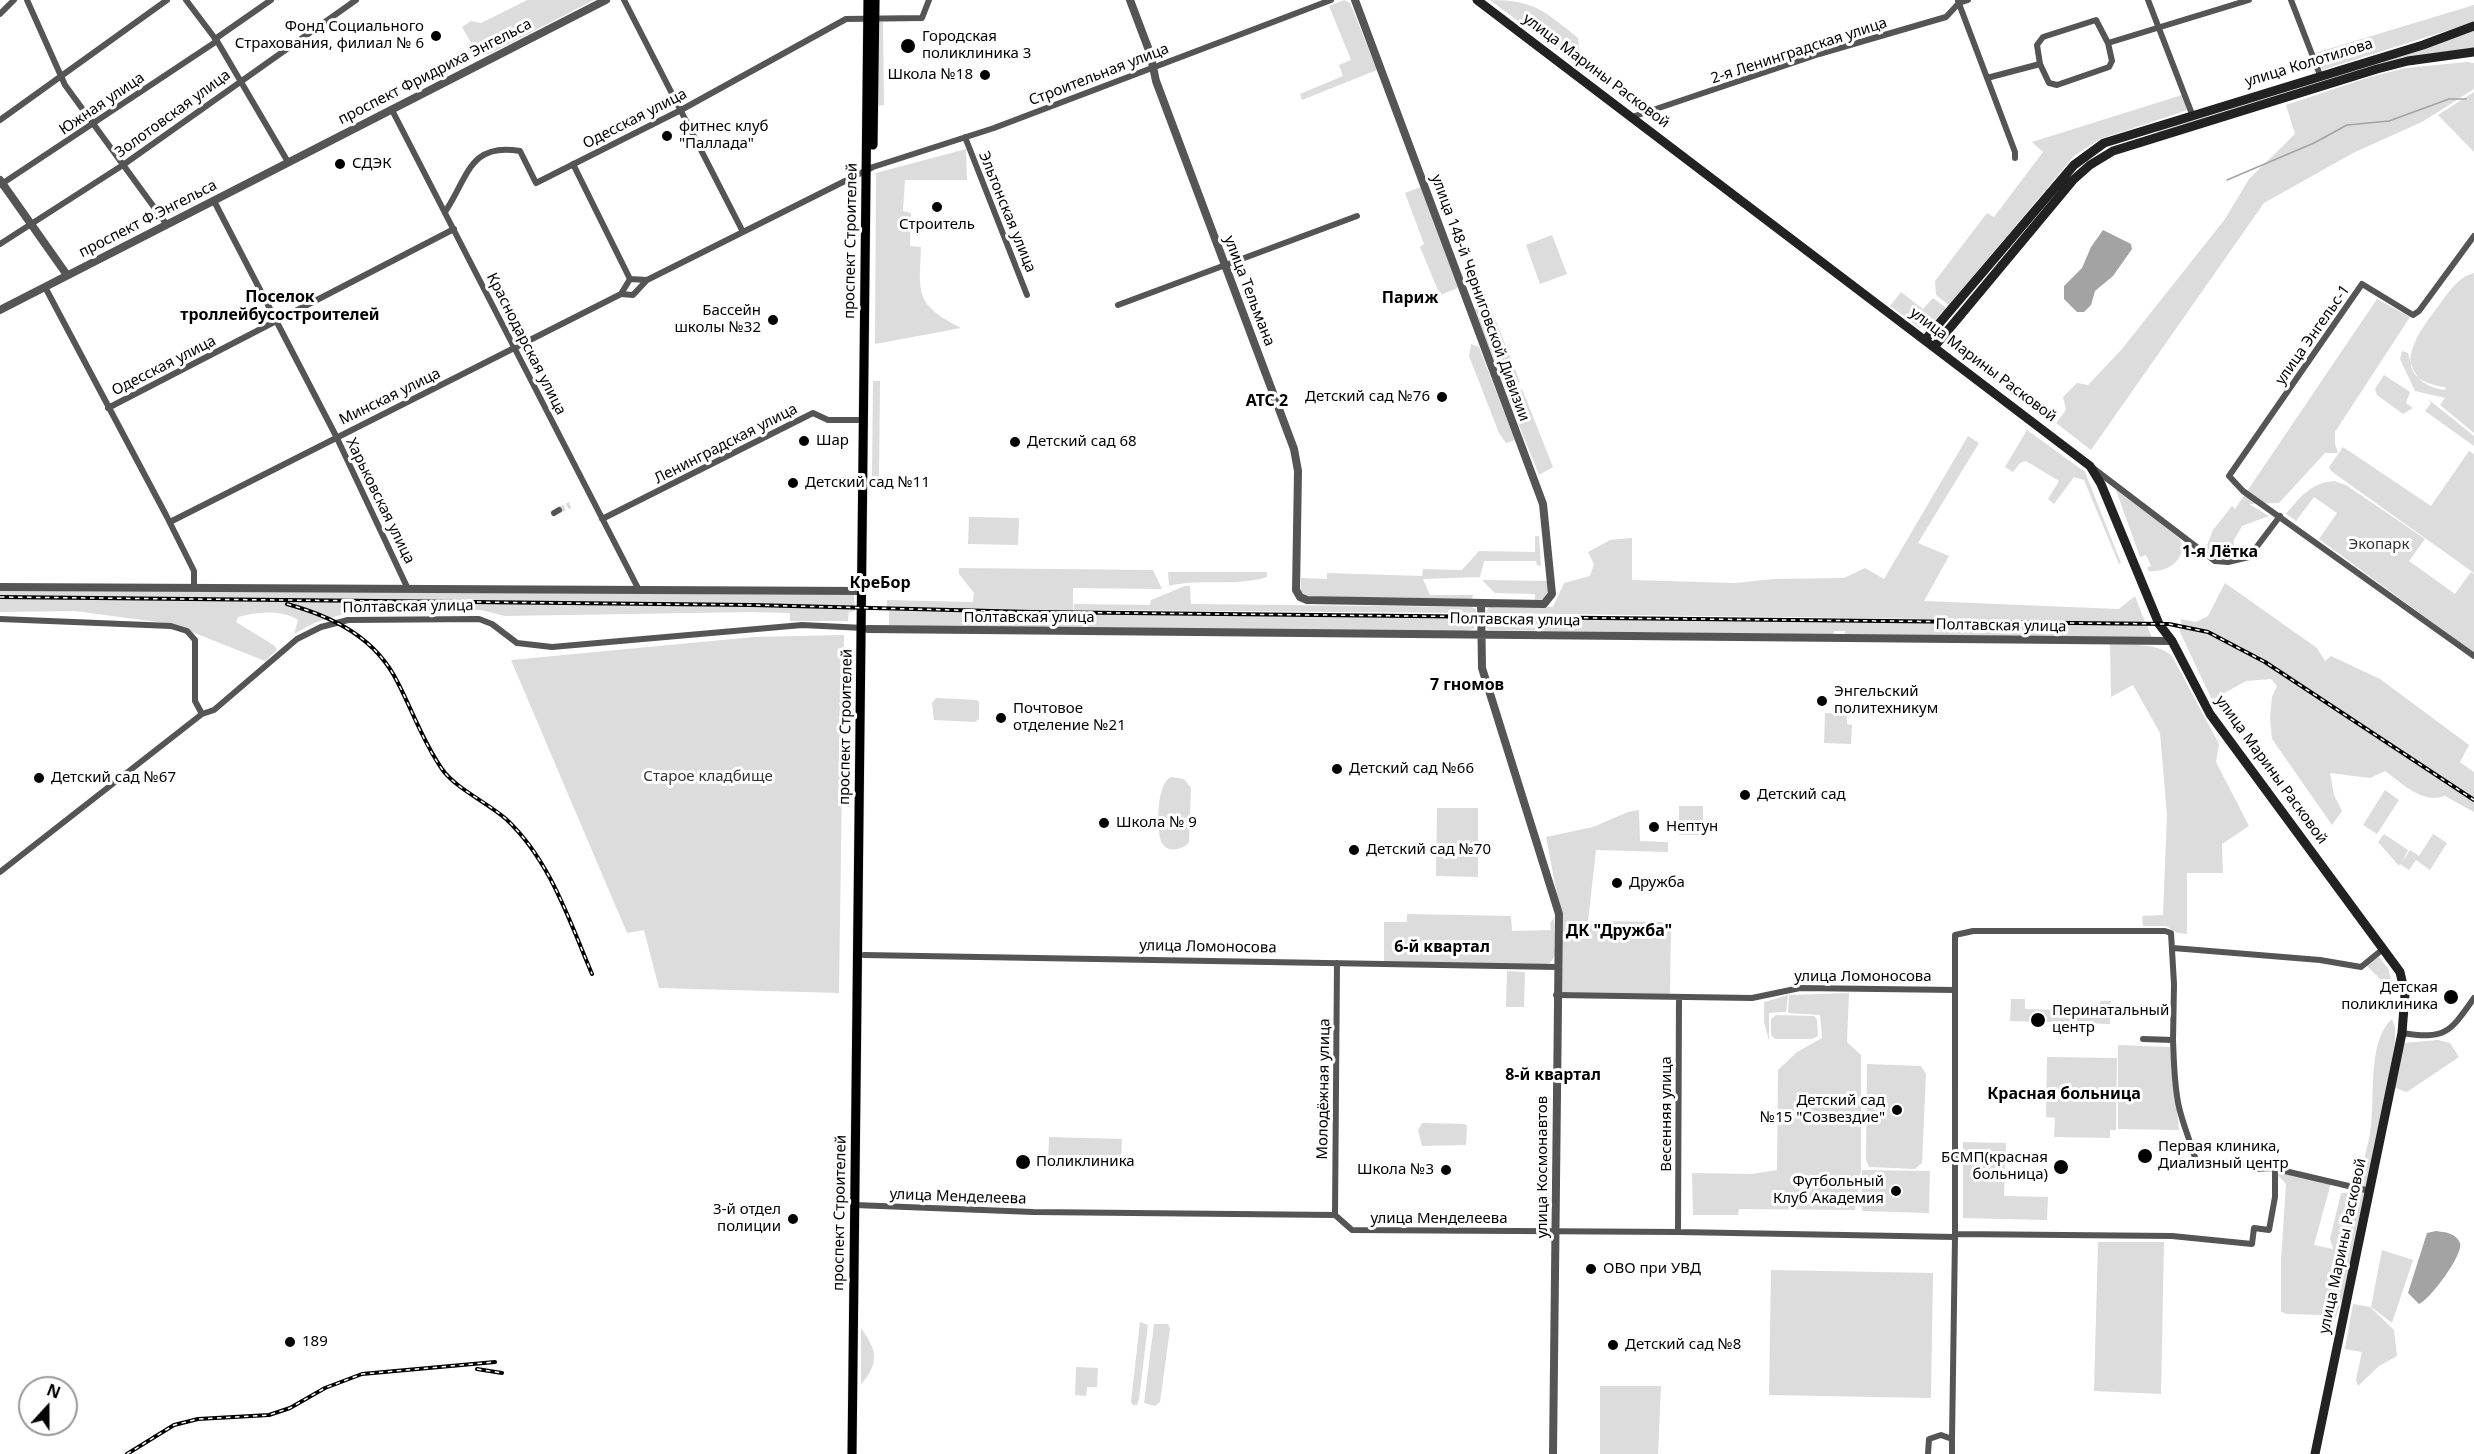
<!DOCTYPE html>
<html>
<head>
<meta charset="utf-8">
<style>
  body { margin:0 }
  #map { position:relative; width:2474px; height:1454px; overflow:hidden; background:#fff; font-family:"Noto Sans",sans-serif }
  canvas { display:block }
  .north { position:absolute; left:18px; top:1376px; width:60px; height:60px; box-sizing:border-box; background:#fff; border:2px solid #999; border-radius:50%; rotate:21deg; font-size:16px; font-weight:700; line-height:24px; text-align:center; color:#000 }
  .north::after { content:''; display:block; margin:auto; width:21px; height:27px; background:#000; clip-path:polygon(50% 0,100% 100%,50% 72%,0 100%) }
</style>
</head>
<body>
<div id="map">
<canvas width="2474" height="1454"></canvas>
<div class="north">N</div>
</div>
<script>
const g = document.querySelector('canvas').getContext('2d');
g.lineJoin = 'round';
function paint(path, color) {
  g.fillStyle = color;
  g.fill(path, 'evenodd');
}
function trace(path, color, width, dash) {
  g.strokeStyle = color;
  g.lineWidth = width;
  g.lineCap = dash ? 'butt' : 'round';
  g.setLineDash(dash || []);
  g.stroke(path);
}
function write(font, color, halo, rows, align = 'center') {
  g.font = font + ' "Noto Sans",sans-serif';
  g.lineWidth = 6;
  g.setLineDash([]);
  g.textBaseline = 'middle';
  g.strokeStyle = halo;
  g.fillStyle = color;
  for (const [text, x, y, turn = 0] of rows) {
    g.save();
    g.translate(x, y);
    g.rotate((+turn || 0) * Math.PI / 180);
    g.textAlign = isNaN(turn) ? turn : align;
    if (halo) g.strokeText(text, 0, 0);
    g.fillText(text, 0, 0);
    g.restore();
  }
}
paint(new Path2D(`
  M527,0H594L489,54L478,55L462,27L471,21L481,23Z
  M1344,0L1350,3L1377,70L1302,100L1300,94L1343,76L1339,65L1351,60L1329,6Z
  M1490,0C1535,0 1544,11 1578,38L1580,55L1588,62L1581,69L1549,44L1552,42L1558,45L1560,40L1547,29L1538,36Z
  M2474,5V21L2471,23L2322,70L2315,53Z
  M876,22H883L884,105L876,106Z
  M2474,29V50L2430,54L2158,133L2157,129Z
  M2467,62L2474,63V89L2422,122L2353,153L2264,203L2091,450L2056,423L2066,410L2063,397L2077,383L2088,385L2122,349L2225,219L2249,179L2295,134L2286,105L2370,77L2406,68Z
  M2474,92V152L2438,115Z
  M2182,95L2188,110L2100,139L2074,156L1949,305L1936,295L1935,281L1987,213L1994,217L2043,152L2032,142Z
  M966,149L967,180H905L903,211L911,213L910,246L921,247C919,295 915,304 961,328L875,344L876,173Z
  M1421,187L1458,288L1440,295L1420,247L1424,244L1405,193Z
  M1552,235L1567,274L1540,284L1526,245Z
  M2474,273V433L2440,405L2445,398L2415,391L2400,359L2402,351L2408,353C2413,376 2423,388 2446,390L2445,387C2387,379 2415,336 2437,308C2447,295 2457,277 2474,273Z
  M1901,292L1923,309L1933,298L1946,308L1934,321L1920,328L1890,306Z
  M2377,299L2410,317L2335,432V444L2338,453H2325L2279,503L2249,504L2269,516L2242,526L2234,540L2232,558L2217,557L2206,548L2213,530L2232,506L2235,509Z
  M1489,303L1520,382L1505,388L1474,309Z
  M1471,344L1479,347L1515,440L1506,443L1499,433L1469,356Z
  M2384,375L2410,392L2406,403L2413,408L2403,414L2377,395L2375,389Z
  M873,381H880L879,478H872Z
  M1522,389L1553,467L1539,475L1507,395Z
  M2428,399L2474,436V446L2425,411L2431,403Z
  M2027,430L2085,472L2121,563L2119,564L2084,480L2074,477L2054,504L2048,499L2059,481L2026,461L2020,463L2013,472L2005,467Z
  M1968,436L1979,443L1918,543L1949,556L1924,601L2119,609L2135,596L2145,622L1485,613L1490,606L1553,607L1564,583L1590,576L1594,564L1588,552L1610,540L1632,538V580L1735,583L1774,579L1844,578L1865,568L1884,579Z
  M2343,447L2431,506L2469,451L2474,454V573L2331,471L2329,467Z
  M2334,481L2346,485L2425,539L2409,561L2455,594L2471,572L2474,574V653L2319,539L2337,513L2314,497L2296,521L2286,514C2300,497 2311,483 2334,481Z
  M2119,489L2180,539C2188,559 2168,573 2149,571L2147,568L2151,566L2146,555L2140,557L2116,490Z
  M969,517L1019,518L1018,545L968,544Z
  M1535,536H1539L1541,566L1537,565L1536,561H1484L1480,577L1423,579L1430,595H1473L1472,599L1308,596L1301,592V578L1327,579V573L1422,576L1423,569L1462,570L1479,551L1535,552Z
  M959,568L1153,570L1162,589L1073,588V611L887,607V600L973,602L974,593L959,574Z
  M1168,572H1267V577C1235,587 1201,578 1169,586Z
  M1482,580L1548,581V594L1544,599L1535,600V594L1495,593Z
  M2225,583L2317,648L2325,661L2331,656L2380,679L2469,745L2460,762L2474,772V812L2445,796C2422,804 2403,784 2385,771L2370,778L2330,773L2334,795L2342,811L2332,825L2272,739L2270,718L2272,697L2277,686L2271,679L2246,681L2212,700L2179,630L2183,628L2180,619L2196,622L2208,616Z
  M1185,586H1190L1191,604L1471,607L1476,609V613L1074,610V604L1150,605L1151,600Z
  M0,590L854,595L855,611L849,612L848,621H790V613L752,612L505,616L481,610L347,613L314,623L294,634L298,620C281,609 257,612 238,617L236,622L275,646L277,650L265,661L172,624L75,611L0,612Z
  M889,611L1476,617L1474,629L1463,631L889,628Z
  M1485,618L2147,625L2152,638L1845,635V631H1834L1833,635L1490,630L1485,627Z
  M844,635L839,993L659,988L644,930L627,933L511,660L754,637Z
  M2110,644C2130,645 2156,642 2172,656L2219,744L2216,762L2249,826L2222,844L2223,873H2187V934L2177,933L2166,926H2143L2142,916L2163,915L2167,816L2160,733L2133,685L2111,697Z
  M936,698L977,700L979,702V719L975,722L934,720L932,703Z
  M1825,713L1847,714V724L1852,725L1851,744L1824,743Z
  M1171,777L1184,779L1191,788L1189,842C1181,852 1163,853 1160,838C1157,823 1157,783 1171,777Z
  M2385,790L2399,800L2377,834L2363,825Z
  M1679,806H1703V835H1679Z
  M1437,808H1478V877L1436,876Z
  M1639,810L1640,841L1668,842V852L1596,850L1588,921L1671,922L1670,995L1561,993L1562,921L1546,837L1593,827L1628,812Z
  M2384,834L2408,850L2402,862L2410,850L2419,856L2433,834L2447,843L2430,870L2416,860L2409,870L2400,864L2399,866L2378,842Z
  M1407,914L1511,916L1512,931L1551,930L1550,923L1554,918L1555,956L1550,963L1540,965L1384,963V922H1407Z
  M2378,956L2388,968L2395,994L2366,965Z
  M1507,971L1525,972L1524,1007H1506Z
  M1849,993L1847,1042L1861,1055V1170L1855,1210L1739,1209L1738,1215H1693L1692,1173L1752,1174L1777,1170L1778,1070L1797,1052L1822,1038L1820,1015L1788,1013L1789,995Z
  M1788,995L1786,1012L1769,1013V1041L1764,1022V1002Z
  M2011,999H2025V1009L2099,1011L2100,1001H2111L2110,1024L2010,1021Z
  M1776,1015L1814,1016L1817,1019L1818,1036L1812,1039H1775L1771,1035V1019Z
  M2392,1019L2395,1027V1042C2376,1140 2366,1243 2329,1335L2320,1334L2323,1315L2286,1314L2281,1311V1261L2286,1184L2277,1174L2278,1171L2331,1183L2314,1245L2333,1249L2330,1239L2341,1193L2355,1192C2359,1175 2365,1157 2369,1139C2377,1106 2365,1043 2392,1019Z
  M2438,1040L2450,1043L2459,1057L2407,1092L2395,1088L2404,1043Z
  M2118,1045L2170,1047L2179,1130L2118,1129Z
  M2047,1057L2117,1058L2116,1130H2110V1138L2054,1137L2055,1118L2046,1117Z
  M1867,1064L1921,1066L1926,1074L1922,1163L1915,1169L1869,1167L1866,1160Z
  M1422,1123L1465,1124L1467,1126L1466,1145L1422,1146L1418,1130Z
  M1049,1137L1122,1139L1121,1164L1048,1162Z
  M1963,1142L2006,1143L2004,1196L2048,1197L2047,1220L1963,1218Z
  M1862,1170L1930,1171L1929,1213L1862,1211Z
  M2098,1242H2164L2161,1394L2094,1391Z
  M2382,1250L2413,1260L2392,1323L2371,1307Z
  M1771,1270L1933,1273L1931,1398L1769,1395Z
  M2353,1304L2370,1307L2394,1330L2397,1356L2379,1366L2358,1386L2356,1380L2362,1352L2345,1349Z
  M1140,1322L1148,1325L1139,1399L1137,1405H1133L1131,1402Z
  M1154,1324H1168L1170,1329L1160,1402L1155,1406L1144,1403Z
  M861,1328C878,1352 879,1362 861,1385Z
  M1076,1367L1098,1368L1097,1387H1087L1086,1396L1075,1395Z
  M1600,1386H1661L1658,1454H1600Z`), '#dcdcdc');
paint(new Path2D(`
  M2103,230L2131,244L2132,249L2113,276L2095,291L2091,305L2084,312H2077L2064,299V286L2082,268L2091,247Z
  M2436,1231C2445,1232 2456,1233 2460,1243C2464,1254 2430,1300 2419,1304L2408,1293L2427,1233Z`), '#a3a3a3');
trace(new Path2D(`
  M2227,180L2314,143L2347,125L2389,121L2449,99H2466`), '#a3a3a3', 1.5);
trace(new Path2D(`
  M559,510L570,505`), '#d9d9d9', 6, [6, 3]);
const primary = new Path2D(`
  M873,145L875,0
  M852,1454L868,0`);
trace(primary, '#dbdbdb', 10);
trace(new Path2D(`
  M27,0L65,85L167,225
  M186,0L217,41L288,162
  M624,0L743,232
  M2148,0L2192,114
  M2291,0L2320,75
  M1958,1L2015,152V158
  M0,14L14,0
  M215,39L271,0
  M2040,64L2049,83L2057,85L2109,67L2112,61L2108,43
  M1987,78L2040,64L2037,45L2043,37L2096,20L2108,43L2249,0
  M392,110L639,590
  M1632,117L1819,54L1946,17L1959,3L1968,0
  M0,120L167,0
  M965,137L1027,295
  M573,164L630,279
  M0,185L217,41
  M214,201L336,436L408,589
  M445,212C468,178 469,142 520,151L536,183L681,110L846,19L922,18L929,0
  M2474,236L2419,311L2413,315L2362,284L2229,476L2243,491L2474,656
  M0,244L123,165L356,0
  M45,287L166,515L194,571V588
  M621,294L630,279L647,280
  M1118,305L1357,216
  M108,408L454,229
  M2093,468L2215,561L2228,562L2249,557L2280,516
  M554,513L559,510
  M602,519L813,413L828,420H864
  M170,522L621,294L633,295L647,280L873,167L994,128L1331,0
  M0,619L171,626L187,631L195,640V701L202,714
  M0,872L202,714L214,710L297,639L321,627L348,620L479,619L492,624L517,643L552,647L802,625L864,628
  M2173,948L2320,960L2361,967L2383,949
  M864,955L1557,967
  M1556,995L1752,998L1800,988L1955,990
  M2402,1033C2446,1040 2450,1032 2474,998
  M2173,1040C2174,1062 2174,1085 2179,1107C2183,1125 2191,1143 2196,1161L2238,1163L2255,1169L2272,1168L2370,1191
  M855,1205L1033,1212L1335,1215L1352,1230L1678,1232L1955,1237
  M1335,1215L1337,963
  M1678,1232L1679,997
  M1955,1234L2172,1236L2252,1244L2254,1228L2269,1230L2275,1197V1168
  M1952,1439L1955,1237V935L1973,931H2165L2171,933L2174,984L2173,1040L2143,1039
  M1928,1454L1929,1439L1941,1435L1952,1439V1454`), '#555', 6);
trace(new Path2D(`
  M1130,0L1150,53L1156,81L1294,449L1298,471L1296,590L1300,597L1307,600L1544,604L1552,594L1543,504L1355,0
  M0,180L67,275
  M0,310L606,0
  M0,587L862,591
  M1481,604L1482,668L1559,914L1553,1454
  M868,629L2172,641`), '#555', 8);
trace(new Path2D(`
  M1477,0L2090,466L2101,484L2159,624L2172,641L2210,714L2400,972L2405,994L2402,1033L2315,1454
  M1925,340L2074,165L2104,143L2423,45L2474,26
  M1934,347L2073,180L2090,165L2113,151L2377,69L2408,61L2474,52`), '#222', 9);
trace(primary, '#000', 9);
const rail = new Path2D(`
  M0,597L752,605L1032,612L2169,624L2208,632L2265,662L2474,800
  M287,604C334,617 376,638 398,683C413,712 423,742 442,769C455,788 488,803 506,819C550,860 569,920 592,974
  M477,1369L502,1373
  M127,1454L174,1425L198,1419L269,1415L290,1408L325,1388L362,1374L495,1362`);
trace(rail, '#000', 4);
trace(rail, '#fff', 1.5, [4.5]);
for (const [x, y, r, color] of [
  [436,36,6,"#000"],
  [908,46,8,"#000"],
  [985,75,6,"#000"],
  [667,136,6,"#000"],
  [340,164,6,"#000"],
  [937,207,6,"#000"],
  [773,320,6,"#000"],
  [1442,397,6,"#000"],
  [804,441,6,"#000"],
  [1015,442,6,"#000"],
  [793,483,6,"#000"],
  [1822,701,6,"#000"],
  [1001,718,6,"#000"],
  [1337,769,6,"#000"],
  [39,778,6,"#000"],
  [1745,795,6,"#000"],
  [1104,823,6,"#000"],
  [1654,827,6,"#000"],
  [1354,850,6,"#000"],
  [1617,883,6,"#000"],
  [2451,997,8,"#000"],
  [2038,1020,8,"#000"],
  [1897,1110,6,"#000"],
  [2145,1156,8,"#000"],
  [1023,1162,8,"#000"],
  [2061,1167,8,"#000"],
  [1446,1170,6,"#000"],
  [1896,1191,6,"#000"],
  [793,1219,6,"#000"],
  [1591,1269,6,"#000"],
  [290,1342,6,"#000"],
  [1613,1345,6,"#000"]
]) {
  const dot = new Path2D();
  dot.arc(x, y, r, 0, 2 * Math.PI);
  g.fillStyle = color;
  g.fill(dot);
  trace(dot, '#fff', 2);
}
write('15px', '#000', '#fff', [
  ["Фонд Социального",424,27,"right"],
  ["Страхования, филиал № 6",424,44,"right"],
  ["Городская",922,37],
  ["поликлиника 3",922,54],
  ["Школа №18",973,75,"right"],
  ["фитнес клуб",679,127],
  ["\"Паллада\"",679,144],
  ["СДЭК",352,164],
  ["Строитель",937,225,"center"],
  ["Бассейн",761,311,"right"],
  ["школы №32",761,328,"right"],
  ["Детский сад №76",1430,397,"right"],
  ["Шар",816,441],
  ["Детский сад 68",1027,442],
  ["Детский сад №11",805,483],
  ["Энгельский",1834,692],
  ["политехникум",1834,709],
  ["Почтовое",1013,709],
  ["отделение №21",1013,726],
  ["Детский сад №66",1349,769],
  ["Детский сад №67",51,778],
  ["Детский сад",1757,795],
  ["Школа № 9",1116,823],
  ["Нептун",1666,827],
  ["Детский сад №70",1366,850],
  ["Дружба",1629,883],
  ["Детская",2438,988,"right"],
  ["поликлиника",2438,1005,"right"],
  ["Перинатальный",2052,1011],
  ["центр",2052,1028],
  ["Детский сад",1885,1101,"right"],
  ["№15 \"Созвездие\"",1885,1118,"right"],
  ["Первая клиника,",2158,1147],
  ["Диализный центр",2158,1164],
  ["БСМП(красная",2048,1158,"right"],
  ["больница)",2048,1175,"right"],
  ["Поликлиника",1036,1162],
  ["Школа №3",1434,1170,"right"],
  ["Футбольный",1884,1182,"right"],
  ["Клуб Академия",1884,1199,"right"],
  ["3-й отдел",781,1210,"right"],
  ["полиции",781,1227,"right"],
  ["ОВО при УВД",1603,1269],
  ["189",302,1342],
  ["Детский сад №8",1625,1345]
], 'left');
write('15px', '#000', '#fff', [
  ["2-я Ленинградская улица",1799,51,-18],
  ["улица Колотилова",2309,63,-17],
  ["улица Марины Расковой",1596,71,37],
  ["проспект Фридриха Энгельса",435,72,-27],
  ["Строительная улица",1099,75,-21],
  ["Южная улица",102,104,-34],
  ["Золотовская улица",173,114,-36],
  ["Одесская улица",635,119,-27],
  ["Эльтонская улица",1007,212,68],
  ["проспект Ф.Энгельса",148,219,-27],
  ["проспект Строителей",851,241,-89],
  ["улица Тельмана",1249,291,69],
  ["улица 148-й Черниговской Дивизии",1480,298,70],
  ["улица Энгельс-1",2313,335,-55],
  ["Краснодарская улица",526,344,63],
  ["улица Марины Расковой",1983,365,37],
  ["Одесская улица",164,366,-27],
  ["Минская улица",390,397,-26],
  ["Ленинградская улица",726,444,-27],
  ["Харьковская улица",380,501,64],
  ["Полтавская улица",408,607,-1],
  ["Полтавская улица",1029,618],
  ["Полтавская улица",1515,620,1],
  ["Полтавская улица",2001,626,1],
  ["проспект Строителей",846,727,-89],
  ["улица Марины Расковой",2271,770,54],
  ["улица Ломоносова",1208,947,1],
  ["улица Ломоносова",1863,977],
  ["Молодёжная улица",1324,1089,-89],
  ["Весенняя улица",1667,1114,-90],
  ["улица Космонавтов",1543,1167,-90],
  ["улица Менделеева",958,1197,2],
  ["проспект Строителей",840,1213,-89],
  ["улица Менделеева",1439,1219],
  ["улица Марины Расковой",2343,1246,-78]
]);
write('15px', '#333', '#fff', [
  ["Экопарк",2379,545],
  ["Старое кладбище",708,777]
]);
write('bold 16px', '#000', '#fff', [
  ["Поселок",280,297],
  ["троллейбусостроителей",280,315],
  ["Париж",1410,298],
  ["АТС 2",1267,401],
  ["1-я Лётка",2220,552],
  ["КреБор",880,583],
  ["7 гномов",1467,685],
  ["ДК \"Дружба\"",1619,931],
  ["6-й квартал",1442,947],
  ["8-й квартал",1553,1075],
  ["Красная больница",2064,1094]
]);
</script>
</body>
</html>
